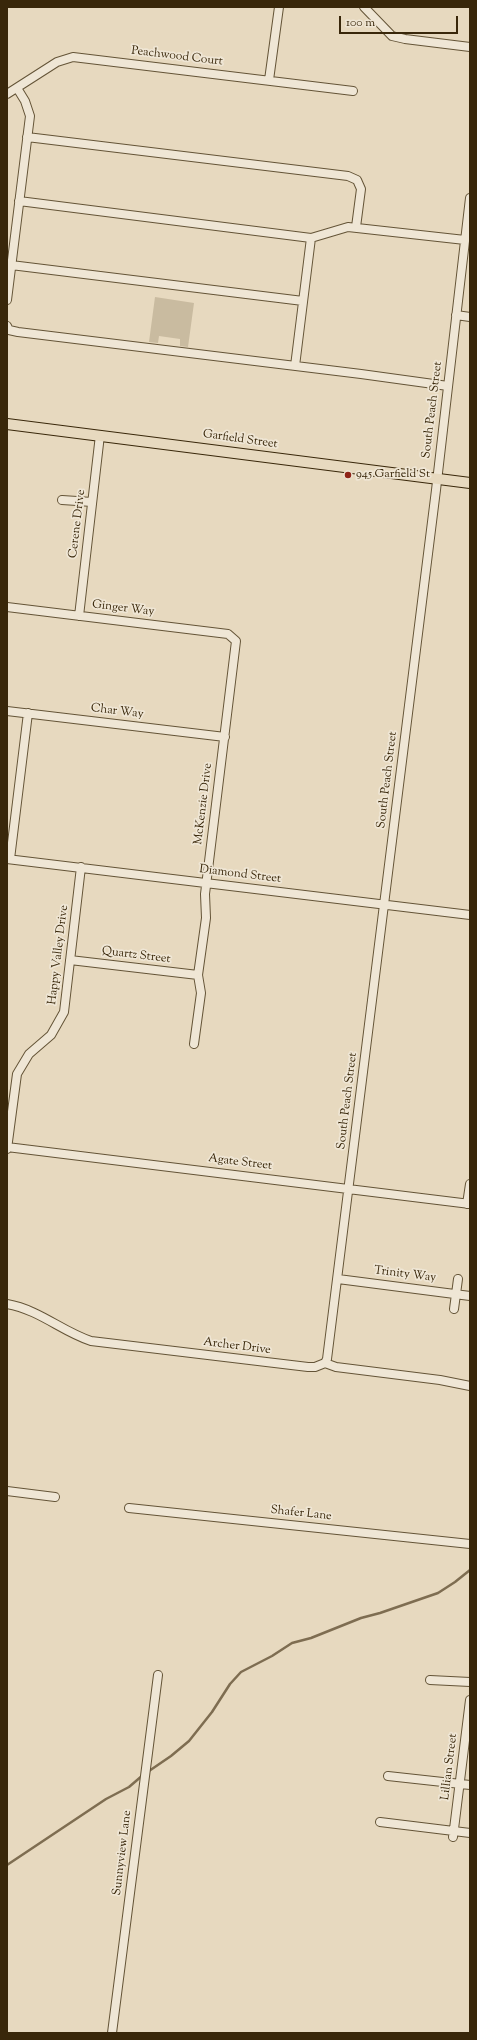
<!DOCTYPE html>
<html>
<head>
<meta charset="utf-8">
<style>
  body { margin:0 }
  #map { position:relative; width:477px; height:2040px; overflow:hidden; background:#e7d9bf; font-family:"Sorts Mill Goudy",serif }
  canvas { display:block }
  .frame { position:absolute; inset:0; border:8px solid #39270a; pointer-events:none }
  .scale { position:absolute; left:339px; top:16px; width:119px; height:18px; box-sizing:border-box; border:2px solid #39270a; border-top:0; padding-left:5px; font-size:12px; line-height:14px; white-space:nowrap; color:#39270a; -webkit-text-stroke:3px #efe6d5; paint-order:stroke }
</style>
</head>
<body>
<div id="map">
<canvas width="477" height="2040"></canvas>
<div class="frame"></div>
<div class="scale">100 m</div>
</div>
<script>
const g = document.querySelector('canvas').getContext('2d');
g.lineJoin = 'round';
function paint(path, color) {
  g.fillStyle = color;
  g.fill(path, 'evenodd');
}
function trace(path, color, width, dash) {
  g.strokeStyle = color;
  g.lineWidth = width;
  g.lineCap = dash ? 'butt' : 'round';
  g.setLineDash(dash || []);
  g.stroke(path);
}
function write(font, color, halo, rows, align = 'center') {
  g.font = font + ' "Sorts Mill Goudy",serif';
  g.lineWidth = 3.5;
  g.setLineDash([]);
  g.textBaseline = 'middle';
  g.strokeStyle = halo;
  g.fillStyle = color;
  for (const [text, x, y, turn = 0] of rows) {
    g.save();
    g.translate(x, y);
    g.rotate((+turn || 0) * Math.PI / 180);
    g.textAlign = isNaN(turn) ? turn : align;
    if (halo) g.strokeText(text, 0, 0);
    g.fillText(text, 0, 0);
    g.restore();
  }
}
paint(new Path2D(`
  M155,297L194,303L188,347L180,346V339L159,336L158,343L149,342Z`), '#c9bba0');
trace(new Path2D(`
  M149,1771L171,1756L189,1741L212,1712L230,1684L241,1672L272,1656L292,1643L311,1638L361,1618L380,1613L438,1593L455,1582L470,1570
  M7,1865L106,1799L129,1787L143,1775`), '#7e6d51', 2.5);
const minor = new Path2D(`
  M364,7L392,36L405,39L470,47
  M269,80L279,7
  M7,94L57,62L73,57L353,91
  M27,137L348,176L357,180L361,189L356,227
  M19,201L311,238L348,227L465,240
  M11,265L303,301
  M7,300L30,116L25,101L17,88
  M456,315L470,317
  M7,326L9,330L18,332L361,374L448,386
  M295,366L311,238
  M62,500L92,502
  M7,607L228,634L236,641L205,894L206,918L198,975L201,993L194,1044
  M79,616L100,435
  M7,711L225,737
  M7,859L470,915
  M10,859L28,713
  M70,960L198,975
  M7,1147L470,1204
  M7,1149L17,1074L29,1054L51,1035L64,1012L81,867
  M467,1204L470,1184
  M338,1279L470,1296
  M7,1304C40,1310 61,1331 91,1341L308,1367H315L325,1363
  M454,1309L458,1279
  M325,1363L327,1359L436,490L470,198
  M325,1363L336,1367L440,1380L470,1386
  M7,1491L55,1497
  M129,1508L470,1544
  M430,1680L470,1682
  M388,1776L470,1785
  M380,1822L470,1833
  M453,1837L470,1700
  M112,2033L158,1675`);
const major = new Path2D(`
  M7,424L470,483`);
trace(minor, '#645437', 10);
trace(major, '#39270a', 12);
trace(minor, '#efe6d5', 8);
trace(major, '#e7d9bf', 10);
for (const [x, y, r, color] of [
  [348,475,4,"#8f2418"]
]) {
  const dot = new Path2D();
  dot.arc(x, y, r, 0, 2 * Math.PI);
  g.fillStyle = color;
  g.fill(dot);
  trace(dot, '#efe6d5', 1.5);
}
write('12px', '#39270a', '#efe6d5', [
  ["Peachwood Court",177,57,7],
  ["South Peach Street",433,410,-83],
  ["Garfield Street",240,440,8],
  ["Cerene Drive",78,524,-83],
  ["Ginger Way",123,609,7],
  ["Char Way",117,712,7],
  ["South Peach Street",388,780,-83],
  ["McKenzie Drive",204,804,-83],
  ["Diamond Street",240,875,7],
  ["Happy Valley Drive",59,955,-83],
  ["Quartz Street",136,956,7],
  ["South Peach Street",348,1101,-83],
  ["Agate Street",240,1163,7],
  ["Trinity Way",405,1275,7],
  ["Archer Drive",237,1347,7],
  ["Shafer Lane",301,1514,6],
  ["Lillian Street",450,1767,-83],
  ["Sunnyview Lane",123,1853,-83]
]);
write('12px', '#39270a', '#efe6d5', [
  ["945 Garfield St",356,475]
], 'left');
</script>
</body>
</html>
